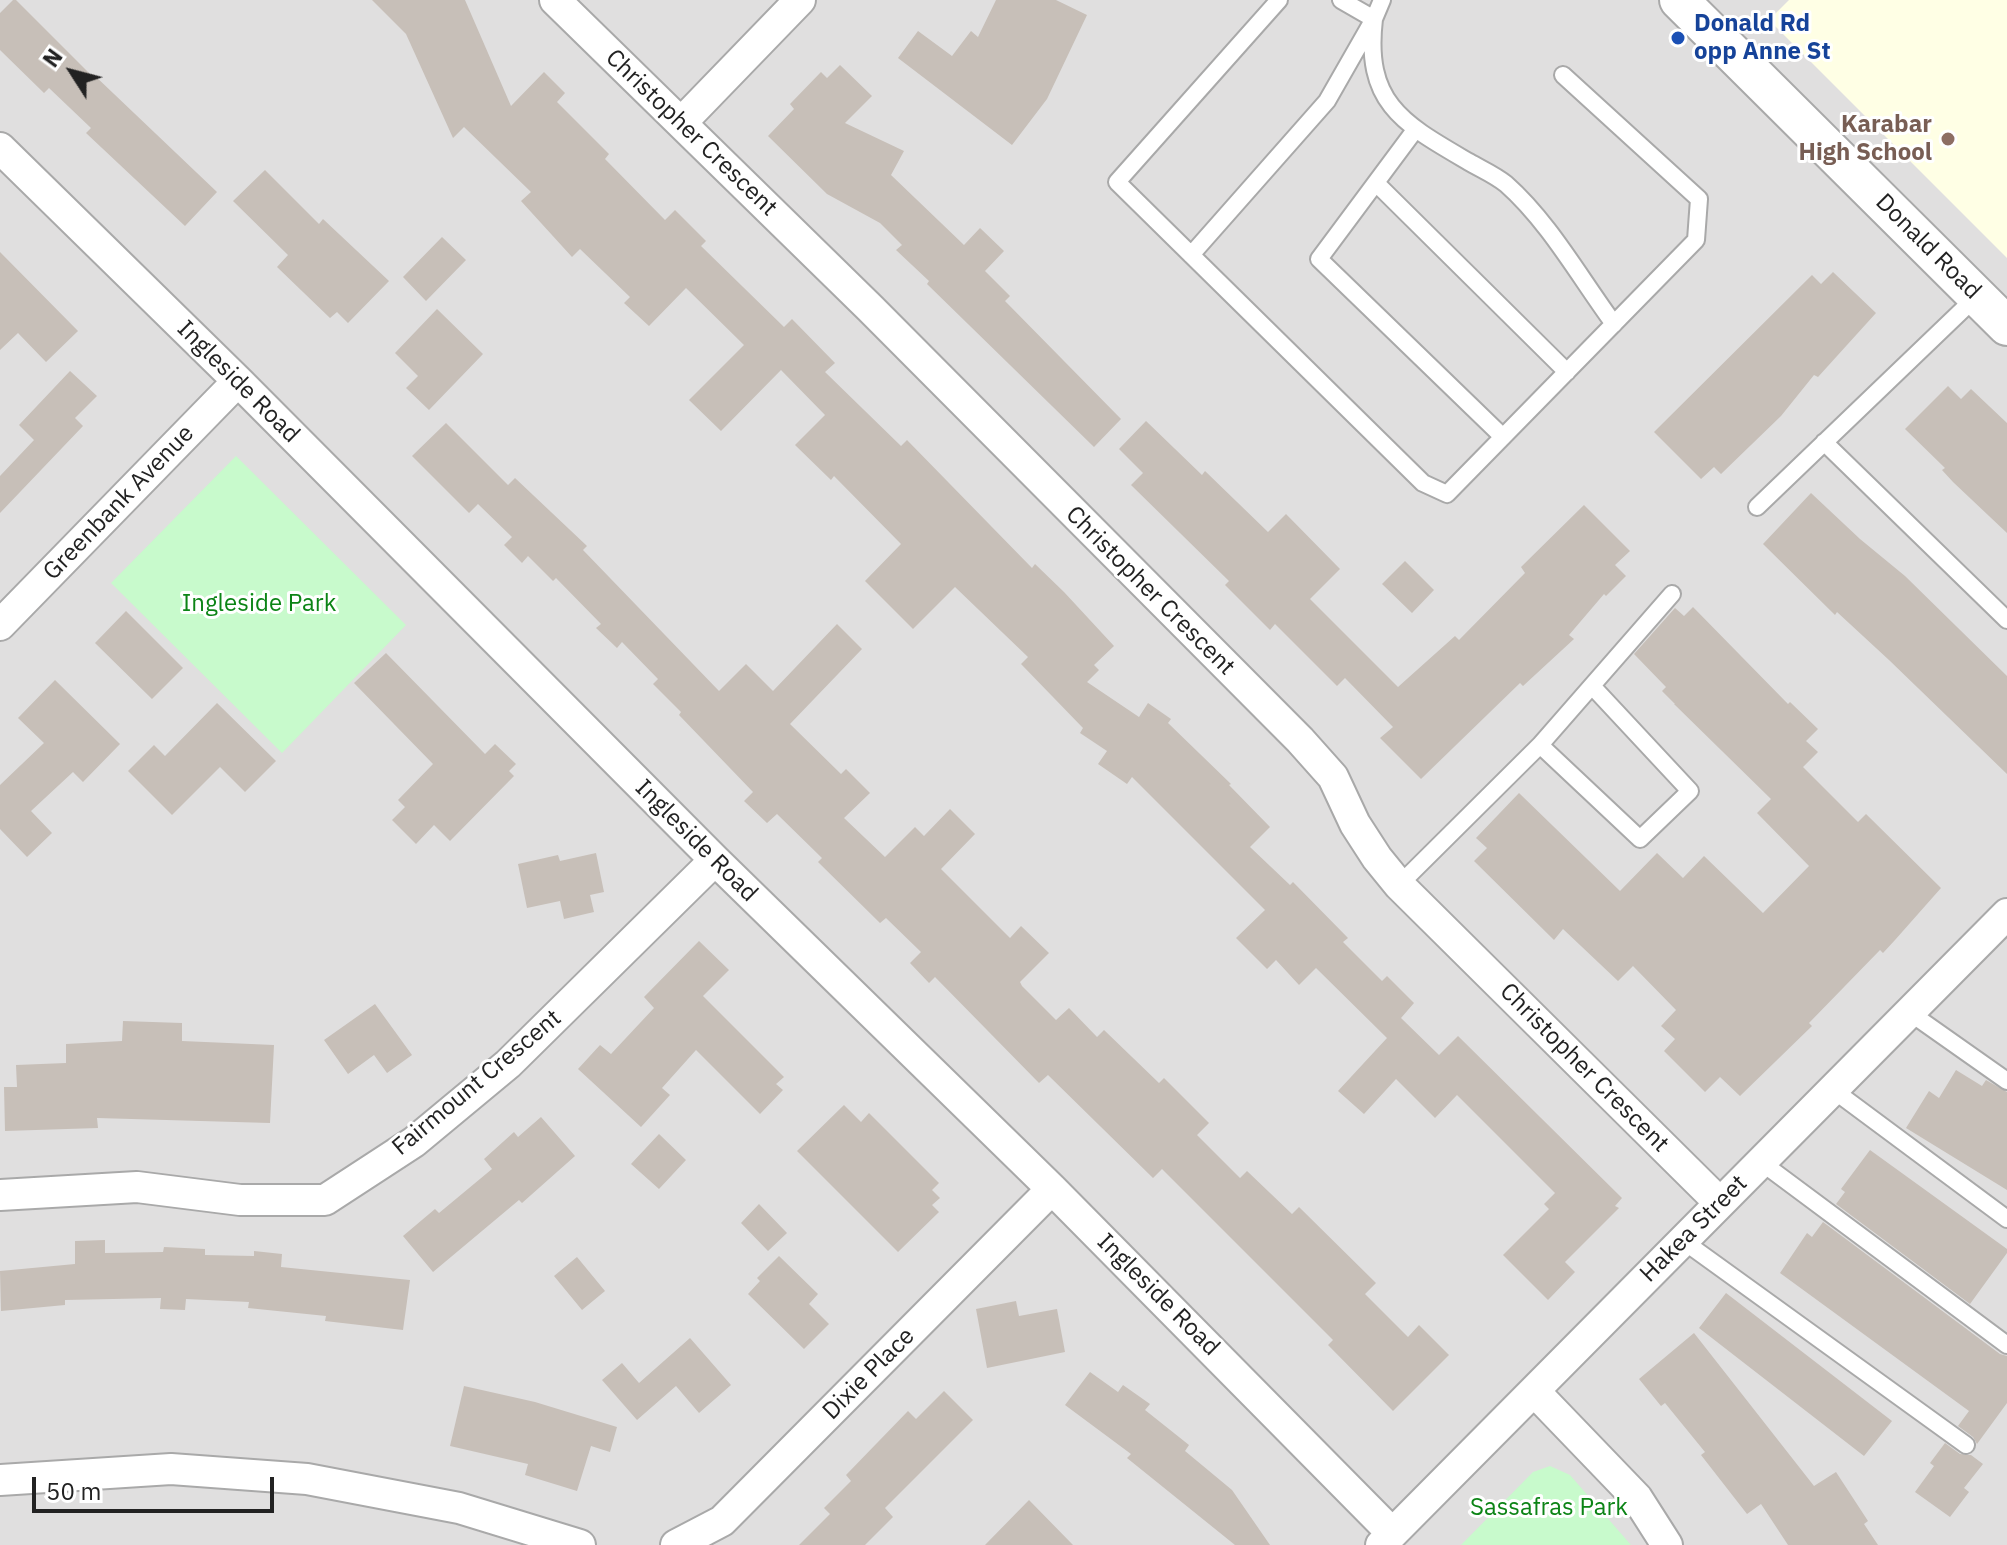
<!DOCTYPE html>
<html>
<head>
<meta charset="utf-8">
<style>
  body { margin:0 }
  #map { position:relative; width:2007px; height:1545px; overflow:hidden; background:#f2efe9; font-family:"IBM Plex Sans",sans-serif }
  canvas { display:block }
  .north { position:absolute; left:32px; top:32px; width:80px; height:80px; -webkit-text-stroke:6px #fff; paint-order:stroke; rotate:306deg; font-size:22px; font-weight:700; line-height:32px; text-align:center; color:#222 }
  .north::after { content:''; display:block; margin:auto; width:28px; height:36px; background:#222; clip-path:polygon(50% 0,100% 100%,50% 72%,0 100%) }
  .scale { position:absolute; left:32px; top:1477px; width:242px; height:36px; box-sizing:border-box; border:4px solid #222; border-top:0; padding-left:10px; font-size:24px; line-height:28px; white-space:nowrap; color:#222; -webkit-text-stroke:6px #fff; paint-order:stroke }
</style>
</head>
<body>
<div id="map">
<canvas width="2007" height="1545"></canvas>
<div class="north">N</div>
<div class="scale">50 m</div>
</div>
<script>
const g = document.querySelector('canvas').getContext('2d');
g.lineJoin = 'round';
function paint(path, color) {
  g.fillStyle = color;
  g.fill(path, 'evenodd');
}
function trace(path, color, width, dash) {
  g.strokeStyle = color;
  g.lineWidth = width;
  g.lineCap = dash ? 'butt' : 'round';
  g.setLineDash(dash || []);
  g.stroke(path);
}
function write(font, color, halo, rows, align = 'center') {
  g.font = font + ' "IBM Plex Sans",sans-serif';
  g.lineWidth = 6;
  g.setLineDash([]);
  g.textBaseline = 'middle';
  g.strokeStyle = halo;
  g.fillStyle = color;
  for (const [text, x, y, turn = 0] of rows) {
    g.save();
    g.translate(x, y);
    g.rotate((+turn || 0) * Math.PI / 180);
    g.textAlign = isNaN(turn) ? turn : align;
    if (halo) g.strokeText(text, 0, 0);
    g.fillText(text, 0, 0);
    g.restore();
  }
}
paint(new Path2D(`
  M0,0H2007V1545H0Z`), '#e0dfdf');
paint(new Path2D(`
  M1789,0H2007V258L1769,20Z`), '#ffffe5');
paint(new Path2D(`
  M236,456L406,625L282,753L111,583Z
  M1550,1466L1570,1475L1631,1545H1461L1533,1472Z`), '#c8facc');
paint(new Path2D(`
  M13,0H16L91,75L93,74L217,192L185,226L86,133L91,128L49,88L44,93L0,50V13Z
  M372,0H465L511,106L544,72L565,93L557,102L609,154L605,159L665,220L675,210L706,241L701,246L784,327L792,319L835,363L825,372L901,446L907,440L1032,568L1035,564L1064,592L1114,646L1094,665L1099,670L1087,682L1139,717L1148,703L1171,719L1168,723L1231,784L1229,785L1270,827L1250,847L1290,885L1293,882L1348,938L1343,942L1382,981L1387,976L1414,1003L1401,1018L1439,1055L1458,1036L1622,1198L1615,1206L1619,1208L1565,1262L1575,1272L1548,1300L1503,1255L1549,1209L1544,1204L1555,1193L1457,1095L1435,1118L1396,1079L1364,1114L1338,1091L1387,1038L1316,968L1299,985L1276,960L1267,969L1236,938L1265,910L1132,777L1127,784L1098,764L1107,751L1080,733L1083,728L1021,664L1028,657L955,587L913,629L865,581L901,544L834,476L831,480L795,445L825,415L781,370L721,431L689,400L744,345L686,288L649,326L624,303L630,297L580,249L572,257L521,201L531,192L464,127L453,138L406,34Z
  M996,0H1056L1087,15L1047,99L1012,145L898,58L918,31L952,56L971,31L978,37Z
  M840,65L872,96L845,123L904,151L891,175L964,245L980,228L1004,251L985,271L1010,296L1005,301L1121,419L1094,447L927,284L929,281L896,250L902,245L880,223L827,194L768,136L794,109L790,104L821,72L827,78Z
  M265,170L319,224L323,219L389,281L348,323L337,312L330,318L277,267L288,255L233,201Z
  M442,237L466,260L426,301L403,277Z
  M0,252L78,331L46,362L18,333L0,350Z
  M1833,272L1876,313L1818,377L1814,375L1781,416L1721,474L1714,467L1701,479L1654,432L1812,275L1821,284Z
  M437,309L483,354L429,410L406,388L418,376L395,353Z
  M70,371L97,396L75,418L83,426L0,513V476L34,440L19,425Z
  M1948,386L1961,399L1971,389L2007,423V533L1953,482L1942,470L1945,468L1905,429Z
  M1146,421L1202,475L1205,471L1268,532L1286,514L1340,569L1310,599L1398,687L1455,636L1459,640L1525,573L1521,567L1584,505L1630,551L1615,565L1626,576L1606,596L1604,594L1569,635L1574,639L1523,686L1520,683L1421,779L1380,738L1393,727L1345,678L1337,686L1275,624L1270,630L1225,585L1229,581L1131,485L1143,473L1119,449Z
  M446,423L508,485L515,478L587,546L583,550L719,691L746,664L773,691L837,624L862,649L790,724L841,774L846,769L870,793L844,818L885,857L915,827L924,836L950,809L975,834L941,869L1010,938L1021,926L1049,953L1020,982L1022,986L1056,1020L1069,1008L1097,1037L1104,1030L1159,1083L1164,1078L1209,1123L1197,1135L1240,1178L1247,1171L1292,1214L1299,1207L1376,1283L1365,1294L1408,1337L1419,1325L1449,1355L1393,1411L1328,1345L1333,1340L1162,1169L1153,1178L1048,1075L1039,1083L935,977L929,983L910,963L921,952L886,918L880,923L818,862L822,858L777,814L767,823L744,801L753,792L679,715L681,712L653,684L658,679L622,642L617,648L596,628L601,624L556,578L553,581L528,556L522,563L504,545L512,537L478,504L469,513L412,456Z
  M1811,493L1860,539L1905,576L2007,676V774L1889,660L1837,612L1835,615L1763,544Z
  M1405,561L1434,590L1412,613L1382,584Z
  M1693,607L1788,704L1790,702L1818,729L1806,741L1818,752L1803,767L1858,822L1866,814L1941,888L1895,940L1883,953L1880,950L1809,1023L1812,1026L1740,1096L1720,1077L1705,1092L1664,1051L1675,1039L1661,1026L1676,1010L1633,966L1618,981L1563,929L1554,940L1474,861L1487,848L1476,838L1519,793L1620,891L1657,853L1683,878L1704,856L1763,913L1809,866L1757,813L1771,799L1674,704H1675L1662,691L1666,687L1634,654L1675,608L1684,616Z
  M126,611L183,668L152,699L95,643Z
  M386,653L485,754L495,744L516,764L509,771L514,776L450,841L434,825L416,844L392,820L405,807L398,800L433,764L354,683Z
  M55,680L120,744L83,782L73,772L31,811L52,833L27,857L0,829V785L44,743L18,718Z
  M217,703L276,761L245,792L220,767L172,815L128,771L154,745L165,756Z
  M596,853L604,892L590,895L594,912L564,919L560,901L527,908L518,864L558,855L560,861Z
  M699,941L729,970L703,996L784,1077L776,1084L783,1090L760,1114L696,1050L662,1088L670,1095L641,1127L578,1069L600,1045L611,1054L654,1008L644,997Z
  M375,1004L412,1055L387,1073L374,1055L348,1074L324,1040Z
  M123,1021L182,1023V1041L274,1045L270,1123L97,1118L98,1128L5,1131L4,1087H17L16,1065L66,1063V1044L122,1041Z
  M1956,1070L1982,1086L1986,1080L2007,1092V1190L1906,1128L1929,1091L1939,1098Z
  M844,1105L861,1122L869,1113L939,1183L932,1190L940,1198L932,1205L939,1212L898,1252L797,1151Z
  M541,1117L575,1156L522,1203L519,1200L433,1272L403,1236L435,1209L439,1213L492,1169L484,1159L514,1132L518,1137Z
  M659,1134L686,1160L659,1189L631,1164Z
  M1870,1150L2007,1249V1253L1970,1304L1836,1204L1845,1192L1841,1189Z
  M759,1204L787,1233L768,1251L741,1223Z
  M1823,1222L2000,1354L2007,1356V1403L1977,1444L1973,1437L1958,1426L1969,1411L1780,1273L1807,1233L1812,1237Z
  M105,1240V1253L163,1252L164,1247L205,1249V1255L254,1256V1251L282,1254L281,1267L410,1280L403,1330L325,1321L326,1316L248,1308L249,1302L186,1299L185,1310L160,1309L161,1298L65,1300V1305L1,1311L0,1271L75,1264V1241Z
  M779,1256L818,1294L809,1304L829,1324L804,1349L748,1294L760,1281L757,1278Z
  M577,1257L605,1291L582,1310L554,1276Z
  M1726,1293L1892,1421L1864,1456L1699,1328Z
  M1016,1301L1019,1316L1057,1309L1065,1352L987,1368L976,1309Z
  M1694,1333L1814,1486L1836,1472L1868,1521L1864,1524L1878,1545H1788L1761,1504L1747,1514L1701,1455L1705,1452L1665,1403L1661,1406L1639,1379Z
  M690,1338L731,1385L699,1413L676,1386L637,1420L602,1380L622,1363L639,1383Z
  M1090,1372L1118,1392L1123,1385L1150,1404L1145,1410L1189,1445L1185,1451L1232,1490L1270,1545H1235L1127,1458L1131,1454L1065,1405Z
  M464,1386L535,1402L617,1427L610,1452L591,1446L577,1491L525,1475L528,1464L450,1446Z
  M944,1391L973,1420L885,1508L893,1517L865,1545H799L830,1514L824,1508L851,1481L846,1475L908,1411L916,1419Z
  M1945,1443L1960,1454L1971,1455L1983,1464L1964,1488L1969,1492L1950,1517L1915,1492L1934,1466L1930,1463Z
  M1029,1500L1073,1545H985Z`), '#c7bfb8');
const service = new Path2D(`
  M1279,0L1117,182L1423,483L1447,494L1696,240L1699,199L1563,75
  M1341,0L1374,19L1382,0
  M1374,19C1364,104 1404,124 1469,162C1481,169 1495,175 1506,184C1549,222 1580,278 1614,324
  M1415,130L1319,259L1503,437
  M1376,183L1567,372
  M1191,255L1327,101L1371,24
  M1824,442L2007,620
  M1757,507L1977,296
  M1540,745L1640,839L1690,791L1593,687
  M1399,885L1540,745L1672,594
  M1909,1012L2007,1081
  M1832,1089L2007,1219
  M1761,1162L2007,1345
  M1682,1240L1966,1445`);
const minor = new Path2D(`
  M555,0L870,308L1300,740L1333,777L1355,824L1377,858L1399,885L1719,1202
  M681,123L800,0
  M0,148L238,381L715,860L1052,1189L1392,1533
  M0,625L238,381
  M0,1195L137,1187L240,1200H325L414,1142L508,1064L715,860
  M1535,1392L1637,1498L1667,1545
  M0,1480L171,1469L307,1479L459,1508L580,1545
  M676,1545L722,1521L1052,1189
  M1381,1545L2007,914`);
const tertiary = new Path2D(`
  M1679,0L2007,326`);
trace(service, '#a9a9a9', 20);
trace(minor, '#a9a9a9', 34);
trace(tertiary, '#a9a9a9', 42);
trace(service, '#fff', 16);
trace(minor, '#fff', 30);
trace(tertiary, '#fff', 38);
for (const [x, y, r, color] of [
  [1678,38,8,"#1a4fb4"],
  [1948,139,8,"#8d6e63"]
]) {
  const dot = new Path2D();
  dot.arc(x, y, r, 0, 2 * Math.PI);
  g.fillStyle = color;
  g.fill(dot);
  trace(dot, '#fff', 3);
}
write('bold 24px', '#164399', '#fff', [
  ["Donald Rd",1694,24],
  ["opp Anne St",1694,52]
], 'left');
write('bold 24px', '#785e54', '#fff', [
  ["Karabar",1932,125],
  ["High School",1932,153]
], 'right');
write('24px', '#222', '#fff', [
  ["Christopher Crescent",691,133,44],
  ["Donald Road",1928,247,45],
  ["Ingleside Road",238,382,45],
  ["Greenbank Avenue",119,503,-46],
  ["Christopher Crescent",1150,591,45],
  ["Ingleside Road",696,841,45],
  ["Christopher Crescent",1584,1068,45],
  ["Fairmount Crescent",477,1083,-40],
  ["Hakea Street",1694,1229,-45],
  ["Ingleside Road",1158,1295,45],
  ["Dixie Place",869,1374,-45]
]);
write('24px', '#0c8416', '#fff', [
  ["Ingleside Park",259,604],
  ["Sassafras Park",1549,1508]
]);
</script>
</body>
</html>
